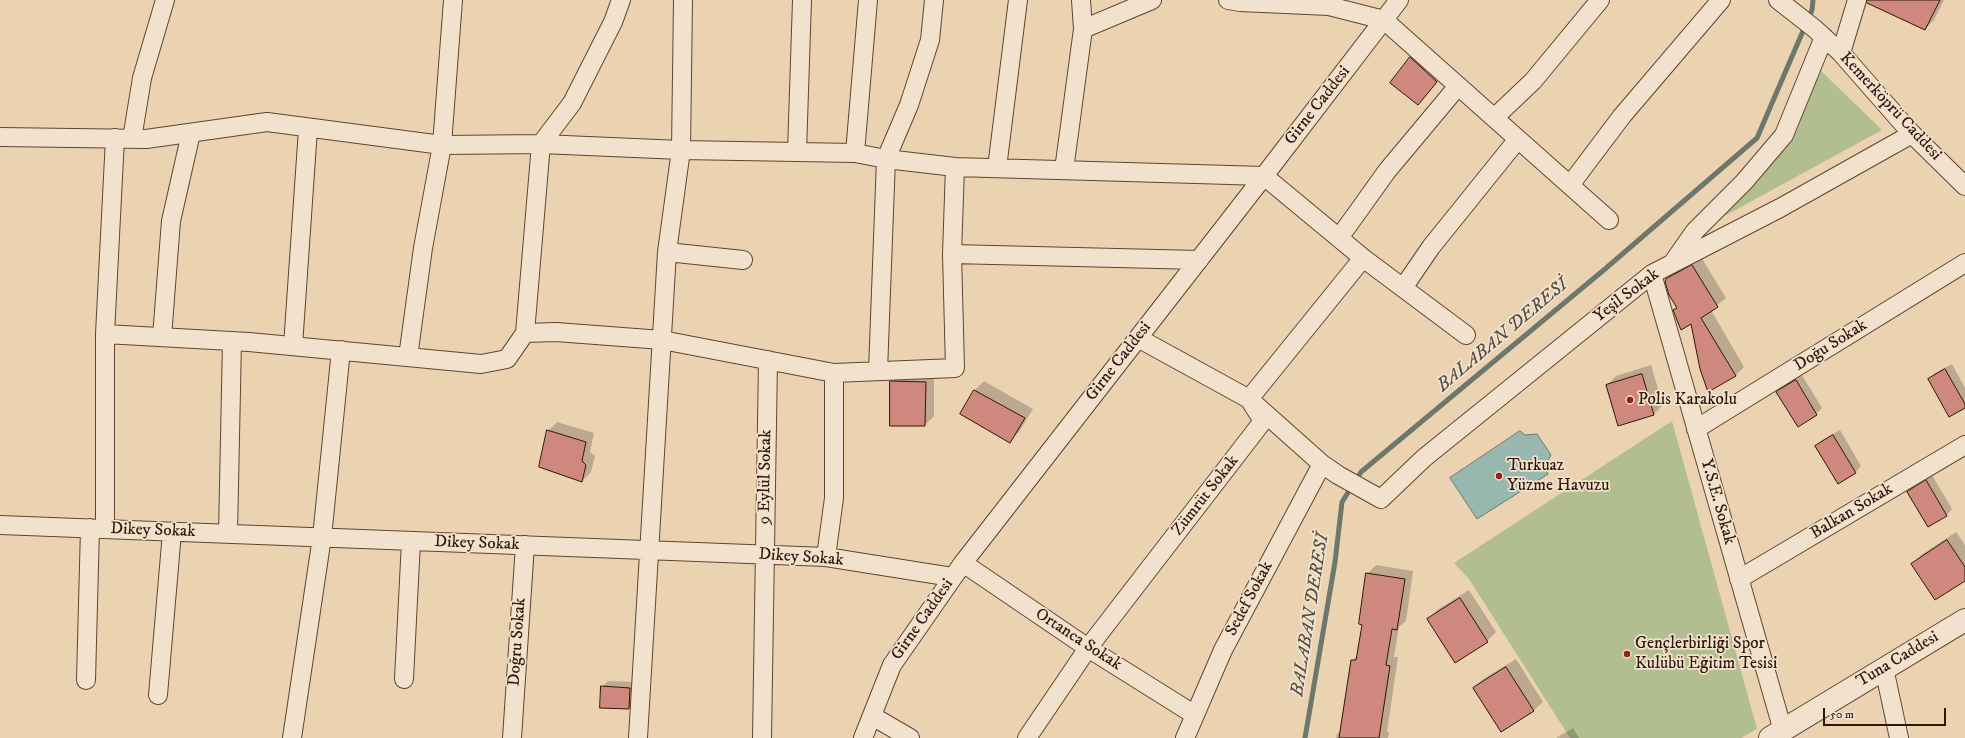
<!DOCTYPE html>
<html>
<head>
<meta charset="utf-8">
<style>
  body { margin:0 }
  #map { position:relative; width:1965px; height:738px; overflow:hidden; background:#ebd3b2; font-family:"IM FELL DW Pica",serif }
  canvas { display:block }
  .scale { position:absolute; left:1823px; top:708px; width:123px; height:18px; box-sizing:border-box; border:2px solid #2e1609; border-top:0; padding-left:5px; font-size:12px; line-height:14px; white-space:nowrap; color:#2e1609; -webkit-text-stroke:3px #f2e2cd; paint-order:stroke }
</style>
</head>
<body>
<div id="map">
<canvas width="1965" height="738"></canvas>
<div class="scale">50 m</div>
</div>
<script>
const g = document.querySelector('canvas').getContext('2d');
g.lineJoin = 'round';
function paint(path, color) {
  g.fillStyle = color;
  g.fill(path, 'evenodd');
}
function trace(path, color, width, dash) {
  g.strokeStyle = color;
  g.lineWidth = width;
  g.lineCap = dash ? 'butt' : 'round';
  g.setLineDash(dash || []);
  g.stroke(path);
}
function write(font, color, halo, rows, align = 'center') {
  g.font = font + ' "IM FELL DW Pica",serif';
  g.lineWidth = 3.5;
  g.setLineDash([]);
  g.textBaseline = 'middle';
  g.strokeStyle = halo;
  g.fillStyle = color;
  for (const [text, x, y, turn = 0] of rows) {
    g.save();
    g.translate(x, y);
    g.rotate((+turn || 0) * Math.PI / 180);
    g.textAlign = isNaN(turn) ? turn : align;
    if (halo) g.strokeText(text, 0, 0);
    g.fillText(text, 0, 0);
    g.restore();
  }
}
paint(new Path2D(`
  M1818,68L1882,130L1717,220L1766,168L1797,131Z
  M1672,421L1757,729L1741,738H1570L1469,579L1454,563Z`), '#b2be90');
const water = new Path2D(`
  M1520,431L1525,435L1537,434L1551,455L1545,466L1548,474L1477,519L1450,478Z`);
paint(water, '#98b7ae');
trace(water, '#6e776c', 1);
paint(new Path2D(`
  M1868,0H1944L1934,20L1925,29Z
  M1420,49L1446,72L1418,104L1411,58Z
  M1701,257L1726,298L1711,310L1744,367L1735,376L1678,307L1667,279L1676,270Z
  M1952,364L1965,388V407L1929,379L1935,373Z
  M1651,365L1663,405L1654,414L1607,385L1616,376Z
  M900,373H934V416L925,425H891V382Z
  M1802,375L1822,408L1816,414L1778,392L1784,386Z
  M984,381L1033,409L1019,432L1010,441L961,414L975,390Z
  M557,422L594,433L590,452L595,456L591,472L582,481L548,431Z
  M1840,430L1861,466L1856,472L1838,482L1816,446L1822,440Z
  M1932,475L1952,509L1947,515L1928,526L1908,492L1914,486Z
  M1956,532L1965,545V579L1912,564L1921,555Z
  M1376,565L1413,571L1406,621L1399,627L1394,657H1398L1387,732H1389L1388,738H1336L1337,734L1342,729L1352,661L1358,655L1363,624L1367,574Z
  M1469,590L1496,632L1487,641L1428,619L1437,610Z
  M1516,659L1543,702L1534,710L1474,688L1483,679Z
  M608,681L636,682L635,702L629,708L602,687Z
  M1573,728L1579,738H1556Z`), '#0003');
trace(new Path2D(`
  M1305,738L1335,562L1342,502L1361,472L1605,269L1757,138L1812,10L1813,0`), '#6e776c', 5);
const building = new Path2D(`
  M1867,0H1940L1925,30L1867,3Z
  M1410,57L1437,82L1418,105L1390,83Z
  M1692,265L1718,307L1701,318L1736,376L1708,392L1700,369L1691,324L1681,330L1673,310L1677,308L1669,295L1665,282L1666,279Z
  M1945,369L1965,404V408L1949,417L1928,379Z
  M1642,374L1654,415L1618,426L1606,385Z
  M1796,380L1817,415L1798,427L1776,392Z
  M890,381L926,382L925,426H890Z
  M974,390L1025,418L1010,443L960,414Z
  M547,430L586,442L582,461L586,465L582,482L539,467Z
  M1833,435L1856,473L1838,484L1815,446Z
  M1926,480L1947,516L1928,527L1907,492Z
  M1947,540L1965,567V581L1935,600L1911,564Z
  M1366,573L1405,579L1397,630L1392,629L1386,665L1390,666L1379,738H1339L1351,660H1356L1362,625L1359,624Z
  M1460,598L1488,642L1455,663L1427,619Z
  M1506,667L1534,711L1501,732L1473,688Z
  M601,686L630,688L629,709L600,708Z`);
paint(building, '#cf887d');
trace(building, '#2e1609', 1);
const minor = new Path2D(`
  M1228,0L1240,2L1329,6L1384,20L1609,220
  M1778,0L1815,29L1841,53L1912,134L1965,186
  M1083,29L1152,0
  M1841,53L1857,0
  M1494,118L1533,81L1600,0
  M0,137L146,139L267,122L442,145L541,144L681,150L855,153L886,159L955,167L1264,176L1363,258L1466,335
  M132,139L142,78L165,0
  M797,152L802,0
  M855,153L868,0
  M997,168L1018,0
  M1064,170L1083,29L1081,0
  M1570,185L1622,116L1721,0
  M1339,238L1387,171L1458,86
  M667,252L743,260
  M952,254L1199,260
  M1674,261L1695,231L1744,182L1784,135L1824,37
  M1652,274L1783,731
  M1403,288L1431,247L1518,139
  M525,333L541,144L572,103L613,22L621,0
  M105,334L249,342L481,364L507,359L525,333L556,332L662,340L834,373L955,368L952,254L955,167
  M162,337L171,221L191,133
  M1138,338L1249,399L1322,464L1338,475L1381,499L1424,458L1652,274L1780,208L1912,134
  M293,346L308,129
  M408,357L423,248L442,145L453,0
  M878,371L886,159L909,105L930,40L934,0
  M1696,429L1965,263
  M0,525L826,557L952,577
  M105,529V334L115,138
  M228,534L232,341
  M826,557L834,498V373
  M963,563L1088,648L1195,715
  M1739,579L1965,445
  M1884,668L1899,738
  M404,679L411,541
  M86,680L90,528
  M158,695L172,532
  M872,716L910,738
  M292,738L322,537L341,350
  M512,738L525,545
  M638,738L667,252L681,150L683,0
  M762,738L768,360
  M863,738L892,665L963,563L1264,176L1399,0
  M1027,738L1088,648L1263,421L1249,399L1363,258
  M1185,738L1223,650L1322,464`);
const tertiary = new Path2D(`
  M1770,738L1965,620`);
trace(minor, '#5d4533', 20);
trace(tertiary, '#5d4533', 24);
trace(minor, '#f2e2cd', 18);
trace(tertiary, '#f2e2cd', 22);
for (const [x, y, r, color] of [
  [1630,400,4,"#8f2418"],
  [1499,476,4,"#8f2418"],
  [1627,654,4,"#8f2418"]
]) {
  const dot = new Path2D();
  dot.arc(x, y, r, 0, 2 * Math.PI);
  g.fillStyle = color;
  g.fill(dot);
  trace(dot, '#f2e2cd', 1.5);
}
write('17px', '#2e1609', '#f2e2cd', [
  ["Girne Caddesi",1318,106,-52],
  ["Kemerköprü Caddesi",1890,107,47],
  ["Yeşil Sokak",1627,296,-37],
  ["Doğu Sokak",1831,346,-32],
  ["Girne Caddesi",1119,362,-52],
  ["9 Eylül Sokak",766,477,-89],
  ["Zümrüt Sokak",1206,496,-52],
  ["Y.S.E. Sokak",1717,502,74],
  ["Balkan Sokak",1852,512,-31],
  ["Dikey Sokak",153,531,2],
  ["Dikey Sokak",477,544,2],
  ["Dikey Sokak",801,558,4],
  ["Sedef Sokak",1250,599,-62],
  ["Girne Caddesi",923,620,-55],
  ["Ortanca Sokak",1078,640,33],
  ["Doğru Sokak",518,642,-86],
  ["Tuna Caddesi",1898,660,-31]
]);
write('17px', '#2e1609', '#f2e2cd', [
  ["Polis Karakolu",1638,400],
  ["Turkuaz",1507,466],
  ["Yüzme Havuzu",1507,486],
  ["Gençlerbirliği Spor",1635,644],
  ["Kulübü Eğitim Tesisi",1635,664]
], 'left');
write('italic 18px', '#534e43', '#f2e2cd', [
  ["BALABAN DERESİ",1503,336,-40],
  ["BALABAN DERESİ",1311,615,-81]
]);
</script>
</body>
</html>
